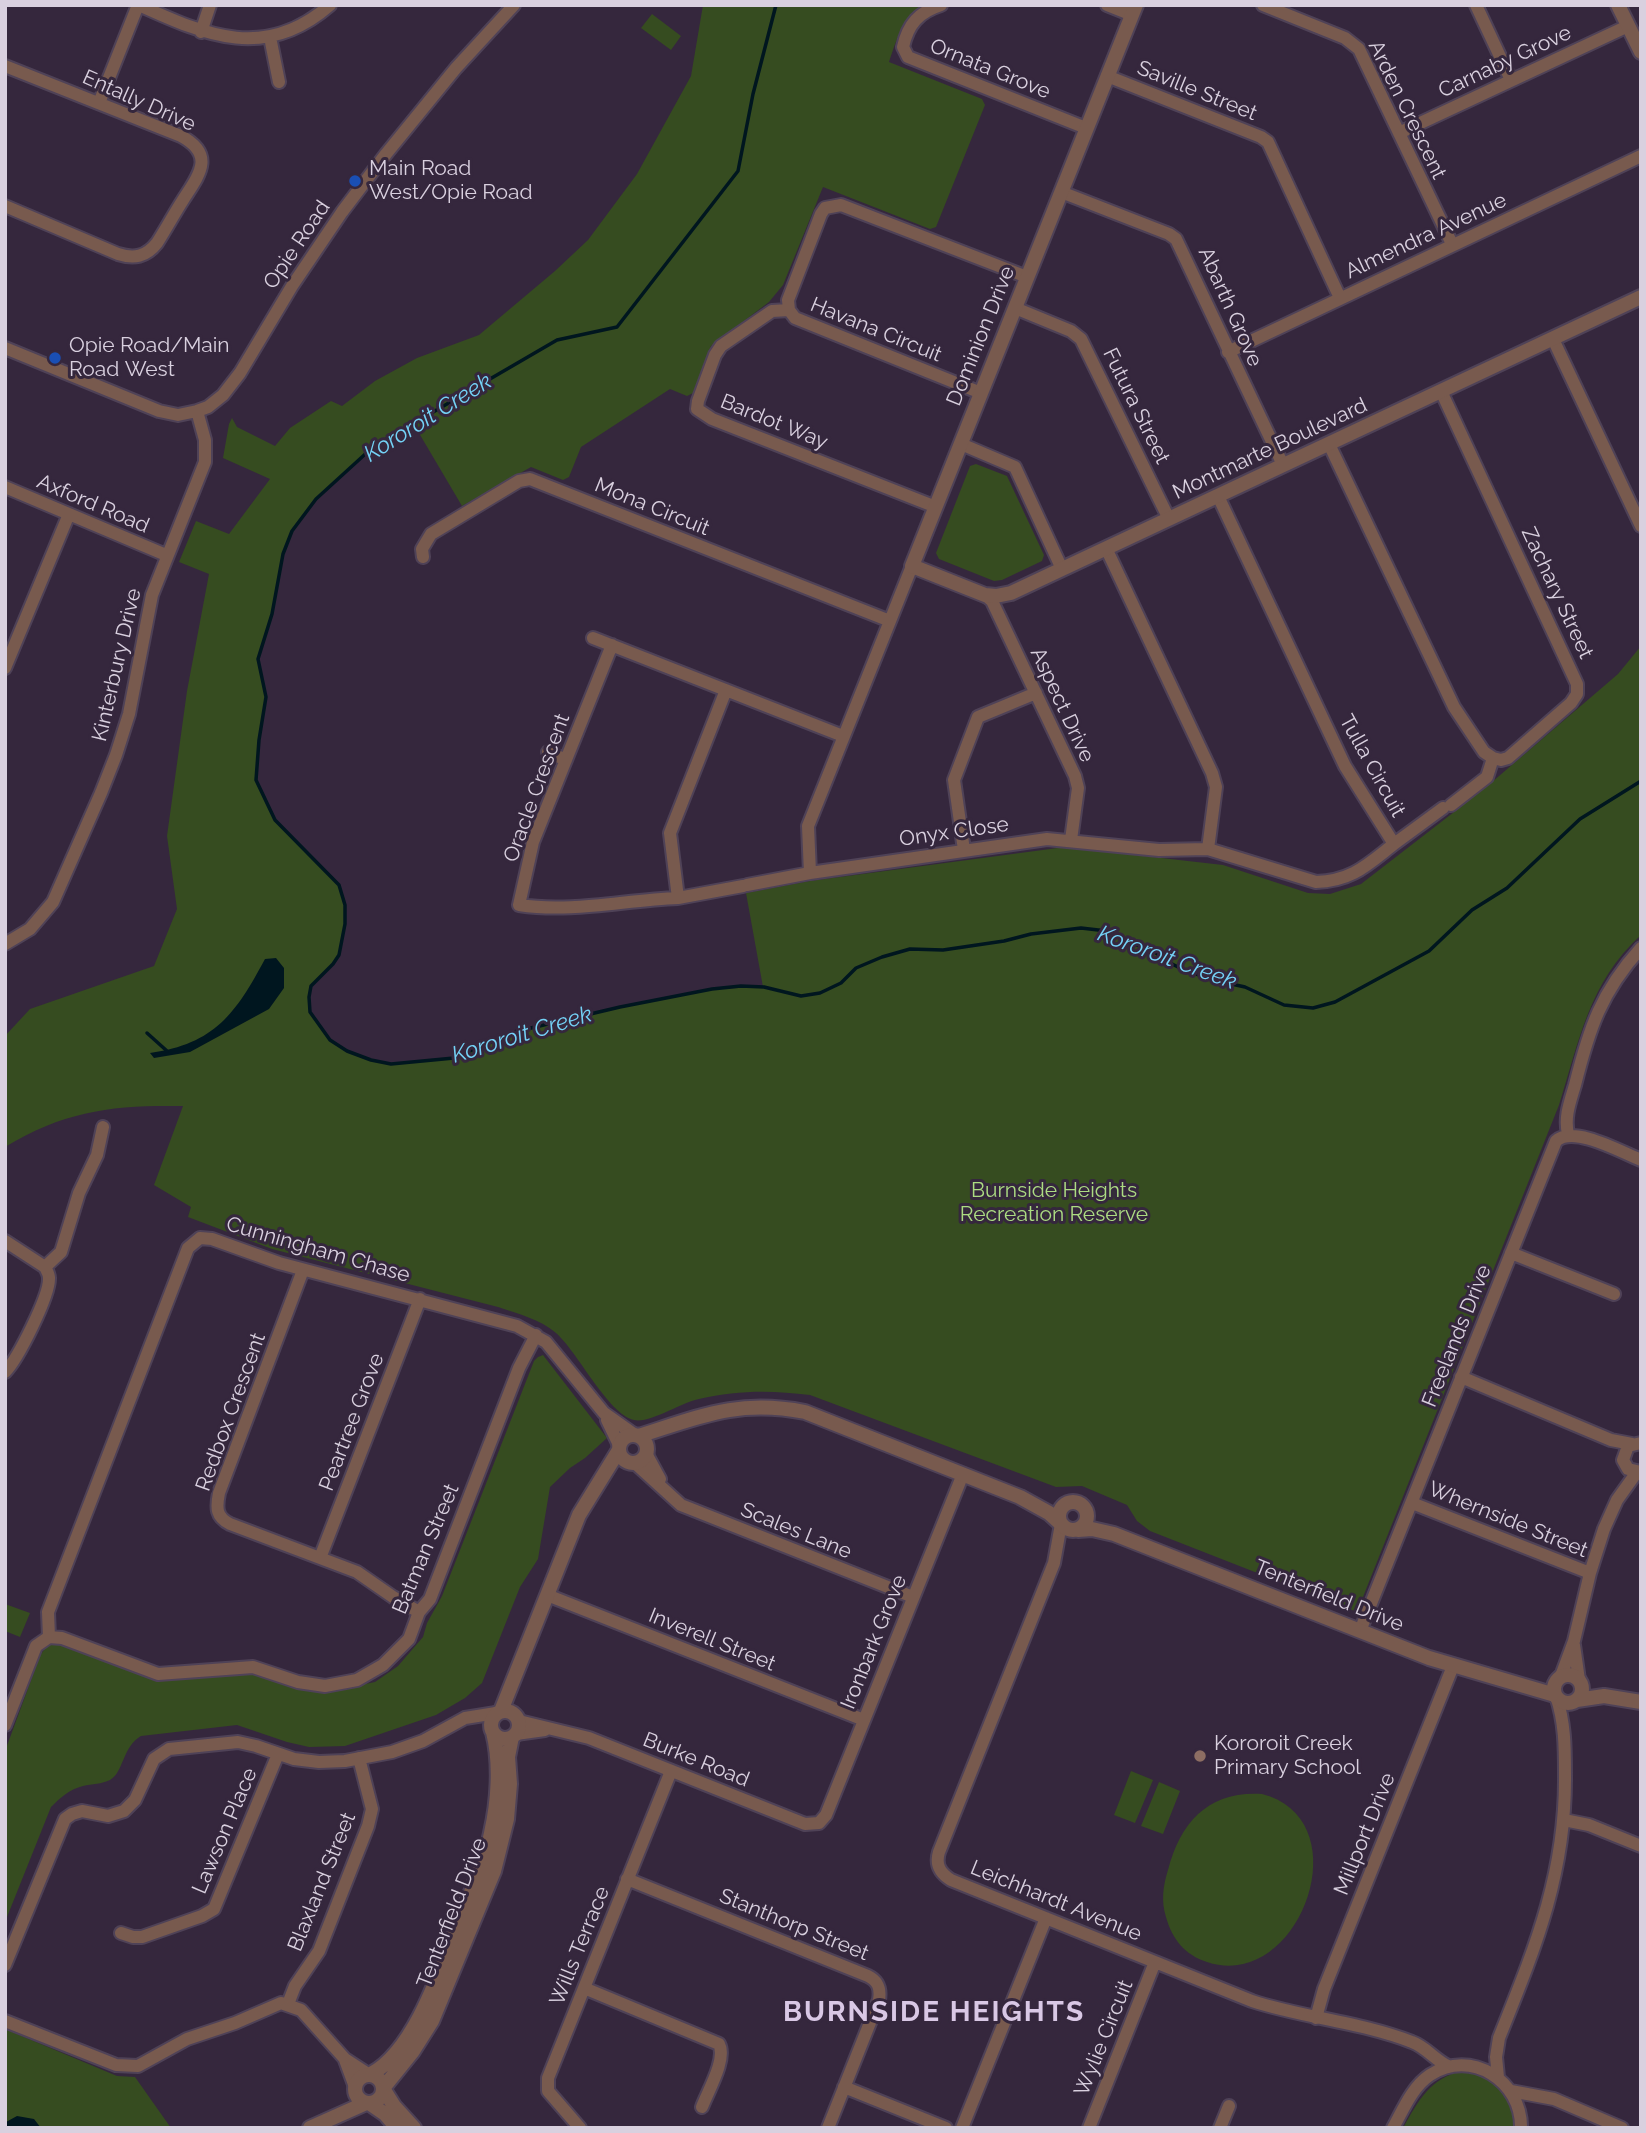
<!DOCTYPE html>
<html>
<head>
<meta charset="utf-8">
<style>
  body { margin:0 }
  #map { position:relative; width:1646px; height:2133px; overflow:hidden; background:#35273d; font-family:Raleway,sans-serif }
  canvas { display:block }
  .frame { position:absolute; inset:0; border:7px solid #d9d0df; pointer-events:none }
</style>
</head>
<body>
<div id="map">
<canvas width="1646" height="2133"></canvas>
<div class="frame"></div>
</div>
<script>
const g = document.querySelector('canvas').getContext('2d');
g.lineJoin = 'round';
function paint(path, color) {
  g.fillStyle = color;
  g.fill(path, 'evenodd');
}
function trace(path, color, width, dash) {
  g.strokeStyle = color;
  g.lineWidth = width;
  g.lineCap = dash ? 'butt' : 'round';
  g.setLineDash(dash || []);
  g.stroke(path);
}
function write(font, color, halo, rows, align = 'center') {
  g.font = font + ' Raleway,sans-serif';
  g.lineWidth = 6;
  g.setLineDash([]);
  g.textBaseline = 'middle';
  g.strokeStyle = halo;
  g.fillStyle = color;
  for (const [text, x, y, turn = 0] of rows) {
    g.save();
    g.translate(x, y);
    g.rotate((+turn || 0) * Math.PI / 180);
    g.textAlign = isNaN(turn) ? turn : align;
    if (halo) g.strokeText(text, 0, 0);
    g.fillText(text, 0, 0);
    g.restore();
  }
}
paint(new Path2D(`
  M703,5H923C902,18 897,39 889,62L982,99L985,105L936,227L930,229L823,187L783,285L769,302L711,346L693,393L687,396L670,389L581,447L569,477L563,480L531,467L462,506L413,423L373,447L316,499L292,531L283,554L272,614L258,659L266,697L259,740L256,780L275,820L339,885L345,905V924L339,955L333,964L311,986L309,997L310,1012L330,1040L347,1051L371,1060L391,1064L454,1058L514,1032L620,1007L712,989L763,987L746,893L810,881L1065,847L1223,865L1308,893L1330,894L1361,884L1485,788L1618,674L1641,646V935C1589,982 1579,1042 1559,1105L1357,1612L1150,1531L1137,1521L1127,1505L1082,1486L1056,1487L810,1395C772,1390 737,1390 699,1399C682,1402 649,1424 634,1420C608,1414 577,1351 556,1333C540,1319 518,1314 498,1307L272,1249L188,1217L191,1207L154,1185L183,1106C114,1105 66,1110 5,1147V1036L30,1009L154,966L177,909L167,836L187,691L209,574L179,562L196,521L229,534L270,479L223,458L229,424L232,418L237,427L275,446L290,428L331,401L342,406L375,381L417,358L479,335L555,271L588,240L637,174L691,76Z
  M652,14L681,36L671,50L641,28Z
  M976,464L1007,476L1044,555L1042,561L1002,580L994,581L939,559L936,553L970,466Z
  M543,1355L607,1438L585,1458L570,1468L550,1487L538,1559L520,1587L482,1683L465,1698L436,1715L345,1746L309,1747L287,1742L237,1725L141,1736C122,1747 124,1772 110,1780C102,1784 92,1784 83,1786C70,1789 60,1798 51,1807L5,1922V1751L40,1656L47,1645L63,1644L153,1677L251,1671L351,1687L375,1682L398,1666L423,1637L427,1623L442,1596L534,1361L538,1357Z
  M5,1604L30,1613L20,1637L5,1631Z
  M1131,1771L1153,1780L1135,1823L1114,1815Z
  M1159,1782L1180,1791L1163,1834L1141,1826Z
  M1262,1794C1363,1820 1299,1993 1207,1962C1185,1955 1172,1939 1166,1917C1161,1901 1163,1886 1168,1870C1181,1821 1209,1791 1262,1794Z
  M5,2029L117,2076L135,2077L171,2128H5Z
  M1463,2070C1505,2078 1507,2091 1518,2128H1403C1420,2098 1429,2080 1463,2070Z`), '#364c20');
paint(new Path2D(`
  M276,958L284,968V988L269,1009L190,1052L154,1058L150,1053C215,1044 236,1013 265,959Z
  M17,2116L34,2119L41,2128H5L6,2122Z`), '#00161f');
trace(new Path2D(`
  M776,5L753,94L738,171L617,327L557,340L373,447L316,499L292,531L283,554L272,614L258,659L266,697L259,740L256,780L275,820L339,885L345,905V924L339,955L333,964L311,986L309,997L310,1012L330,1040L347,1051L371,1060L391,1064L454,1058L514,1032L620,1007L712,989L741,986L764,987L801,996L820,993L841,983L856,968L882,957L910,949L943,950L1004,941L1031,934L1081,928L1107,931L1127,942L1151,949L1168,962L1184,970L1218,981L1245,987L1284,1005L1313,1008L1335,1002L1429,951L1472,910L1507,888L1580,819L1641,781
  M147,1033L167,1051`), '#00161f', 3.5);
const minor = new Path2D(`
  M139,5C207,36 266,61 330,5
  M941,5C919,12 908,24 903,47L908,57L1086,128
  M1107,5L1132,15
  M1263,5L1345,38L1359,49L1452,244
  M1476,5L1511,80
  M201,32L210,5
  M270,37L279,82
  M5,66L181,136C216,155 199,175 183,200C174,214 166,229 157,243C146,257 134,259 118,254L5,206
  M1107,76L1261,137L1268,142L1340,298
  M99,103L138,5
  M1399,133L1628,26
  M1061,192L1169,234L1176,239L1283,465
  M1015,308L1071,331L1081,339L1169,519
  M789,310L772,311L721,346L715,355L698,401L697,409L712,419L936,507
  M1553,339L1641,526
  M5,348L159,411L178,415L197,411L208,407L223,395L240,373L292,286L342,212L386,154L456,68L514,5
  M1228,352L1641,156
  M981,393L795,318L789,310L788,300L821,214L825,208L841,205L1027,277
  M961,444L1015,467L1062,569
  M1329,444L1454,707L1484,752L1493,758L1501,760L1508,758L1571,703L1577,694V684L1441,391
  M5,487L166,555
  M1106,548L1212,773L1216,787L1208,849L1316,882C1352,881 1367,865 1394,844L1345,766L1218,496
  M423,557L422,549L431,534L519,481L530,479L890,621
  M985,595L992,601L1075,776L1078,788L1071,840
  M593,638L843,736
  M612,645L533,842L519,905C572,913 624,900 678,898L670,833L726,690
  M5,668L69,514
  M548,752L566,760
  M1451,805L1487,777L1493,758
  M1394,844L1443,808
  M964,850L954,780L978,717L1036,693
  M810,873L808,826L912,566
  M747,885L810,873L1047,839L1159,850L1208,849
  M678,898L743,886
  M5,944L30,929L53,902L101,793L116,755L129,714L152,595L205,462V440L197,411
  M1568,1134C1564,1117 1570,1102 1575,1085C1589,1029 1601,992 1641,948
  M5,1241L45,1267
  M1511,1253L1614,1294
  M45,1267L61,1252L79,1193L97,1155L103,1127
  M303,1270L219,1493C216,1508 216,1517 230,1524L357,1572L393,1597L419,1612
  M5,1372C18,1359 50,1295 49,1278C49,1274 47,1271 45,1267
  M1461,1377L1611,1440L1632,1444
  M607,1420L619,1445
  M1641,1443L1628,1446L1623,1460L1628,1469L1641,1472
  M647,1455L660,1479
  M636,1464L681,1505L913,1597
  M1412,1503L1590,1573
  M1061,1524L1054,1563L939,1852C935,1865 940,1873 951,1880L1252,2001C1304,2018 1361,2022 1412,2042C1426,2047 1435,2060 1448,2066
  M320,1558L420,1299
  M547,1595L864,1720
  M1360,1631L1556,1141C1574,1125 1621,1152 1641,1160
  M49,1637L48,1612L188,1248L200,1238L212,1239L279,1263L517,1326L546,1342L604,1413L635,1435
  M1574,1645L1579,1680
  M1561,1676L1574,1641L1590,1573L1604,1529L1617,1500L1637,1472
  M519,1721L589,1738L805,1824L819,1823L826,1815L963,1474
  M5,1725L36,1646L49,1637L62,1638L158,1674L253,1667L298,1682L325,1686L357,1680L383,1665L409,1639L419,1612L430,1599L519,1368L536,1335
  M516,1734L545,1730
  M1564,1820L1589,1825L1641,1846
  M627,1879L868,1976C878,1981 881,1988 879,2000L828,2128
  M121,1933L133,1937H142L202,1916L214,1909L278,1754
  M5,1965L65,1819L72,1814L82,1811L108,1816L124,1811L135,1800L154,1759L169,1749L238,1742L256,1746L294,1759L319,1762L345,1761L392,1752L423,1741L465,1718L496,1713
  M584,1988L719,2044C727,2059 708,2091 702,2107
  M288,2004L295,1986L319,1951L368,1826L372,1809L359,1758
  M1316,2018L1324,1989L1453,1666
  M5,2021L116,2065L138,2066L187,2039L235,2023L281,2003L301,2010L345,2059L368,2074
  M345,2060L355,2087
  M1498,2077L1496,2057L1499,2038C1535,1948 1566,1874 1565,1775C1565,1748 1565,1722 1556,1696
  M844,2087L946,2128
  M1511,2091L1554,2099L1622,2128
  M580,2128L548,2091V2078L671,1771
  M962,2128L1046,1918
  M1089,2128L1155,1962
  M1220,2128L1229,2106
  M1393,2128C1403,2110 1412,2087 1430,2075C1471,2048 1522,2081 1521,2128`);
const tertiary = new Path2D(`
  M1136,5L912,566L985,595L996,596L1011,593L1641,297
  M1618,5L1641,52
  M619 1449a14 14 0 1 1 28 0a14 14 0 1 1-28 0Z
  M639,1436C701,1416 739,1399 805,1412L1020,1497L1049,1513L1060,1523
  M1059 1516a14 14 0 1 1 28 0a14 14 0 1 1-28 0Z
  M1078,1530L1092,1529L1114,1534L1429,1658L1555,1695
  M1554 1689a14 14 0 1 1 28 0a14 14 0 1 1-28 0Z
  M1577,1700L1604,1696L1641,1702
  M491 1725a14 14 0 1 1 28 0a14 14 0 1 1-28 0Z
  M501,1711L579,1515L619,1450
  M371,2074C416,2050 442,1965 460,1919C471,1891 485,1863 491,1833C498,1802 501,1764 493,1732
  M355 2089a14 14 0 1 1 28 0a14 14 0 1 1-28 0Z
  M384,2087L413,2051L432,2021L494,1871L507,1819L510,1784L508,1757L512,1737
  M384,2090L394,2106L414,2128
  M369,2103L385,2114L397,2128
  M310,2128L366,2103`);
trace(minor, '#4f4257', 16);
trace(tertiary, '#4f4257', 18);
trace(minor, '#785a4e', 12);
trace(tertiary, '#785a4e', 14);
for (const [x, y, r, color] of [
  [355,181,7,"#1a4fb4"],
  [55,358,7,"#1a4fb4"],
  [1200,1756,7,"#8d6e63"]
]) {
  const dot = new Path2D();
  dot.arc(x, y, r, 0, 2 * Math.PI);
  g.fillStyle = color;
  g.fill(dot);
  trace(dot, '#35273d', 2.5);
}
write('21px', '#d9d0df', '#35273d', [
  ["Carnaby Grove",1505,62,-25],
  ["Ornata Grove",990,69,22],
  ["Saville Street",1197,91,22],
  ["Entally Drive",139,101,24],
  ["Arden Crescent",1407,110,64],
  ["Almendra Avenue",1426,236,-25],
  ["Opie Road",297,245,-56],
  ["Abarth Grove",1230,307,66],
  ["Havana Circuit",876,330,22],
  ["Dominion Drive",981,336,-68],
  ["Futura Street",1136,406,64],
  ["Bardot Way",774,422,22],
  ["Montmarte Boulevard",1270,449,-25],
  ["Axford Road",93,504,23],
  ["Mona Circuit",652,507,22],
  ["Zachary Street",1557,593,65],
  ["Kinterbury Drive",117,665,-77],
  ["Aspect Drive",1062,705,65],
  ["Tulla Circuit",1372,766,61],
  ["Oracle Crescent",537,788,-70],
  ["Onyx Close",954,832,-8],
  ["Cunningham Chase",318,1250,16],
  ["Freelands Drive",1457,1336,-68],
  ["Redbox Crescent",231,1412,-70],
  ["Peartree Grove",352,1422,-69],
  ["Whernside Street",1508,1520,22],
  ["Scales Lane",796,1531,22],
  ["Batman Street",426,1549,-67],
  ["Tenterfield Drive",1329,1596,22],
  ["Inverell Street",712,1640,22],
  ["Ironbark Grove",874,1642,-68],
  ["Burke Road",696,1760,22],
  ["Lawson Place",225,1831,-67],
  ["Millport Drive",1365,1834,-68],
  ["Blaxland Street",322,1882,-68],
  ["Leichhardt Avenue",1056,1901,22],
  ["Tenterfield Drive",452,1913,-69],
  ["Stanthorp Street",794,1925,22],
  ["Wills Terrace",580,1946,-68],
  ["Wylie Circuit",1104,2038,-68]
]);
write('21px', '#d9d0df', '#35273d', [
  ["Main Road",369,169],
  ["West/Opie Road",369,193],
  ["Opie Road/Main",69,346],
  ["Road West",69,370],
  ["Kororoit Creek",1214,1744],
  ["Primary School",1214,1768]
], 'left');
write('21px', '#acdc82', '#35273d', [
  ["Burnside Heights",1054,1191],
  ["Recreation Reserve",1054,1215]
]);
write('italic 23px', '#74d2f6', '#35273d', [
  ["Kororoit Creek",428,418,-32],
  ["Kororoit Creek",1167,958,20],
  ["Kororoit Creek",522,1035,-17]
]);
g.letterSpacing = '2px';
write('bold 28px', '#d9c8e5', '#35273d', [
  ["BURNSIDE HEIGHTS",934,2013]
]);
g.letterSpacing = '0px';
</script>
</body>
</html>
